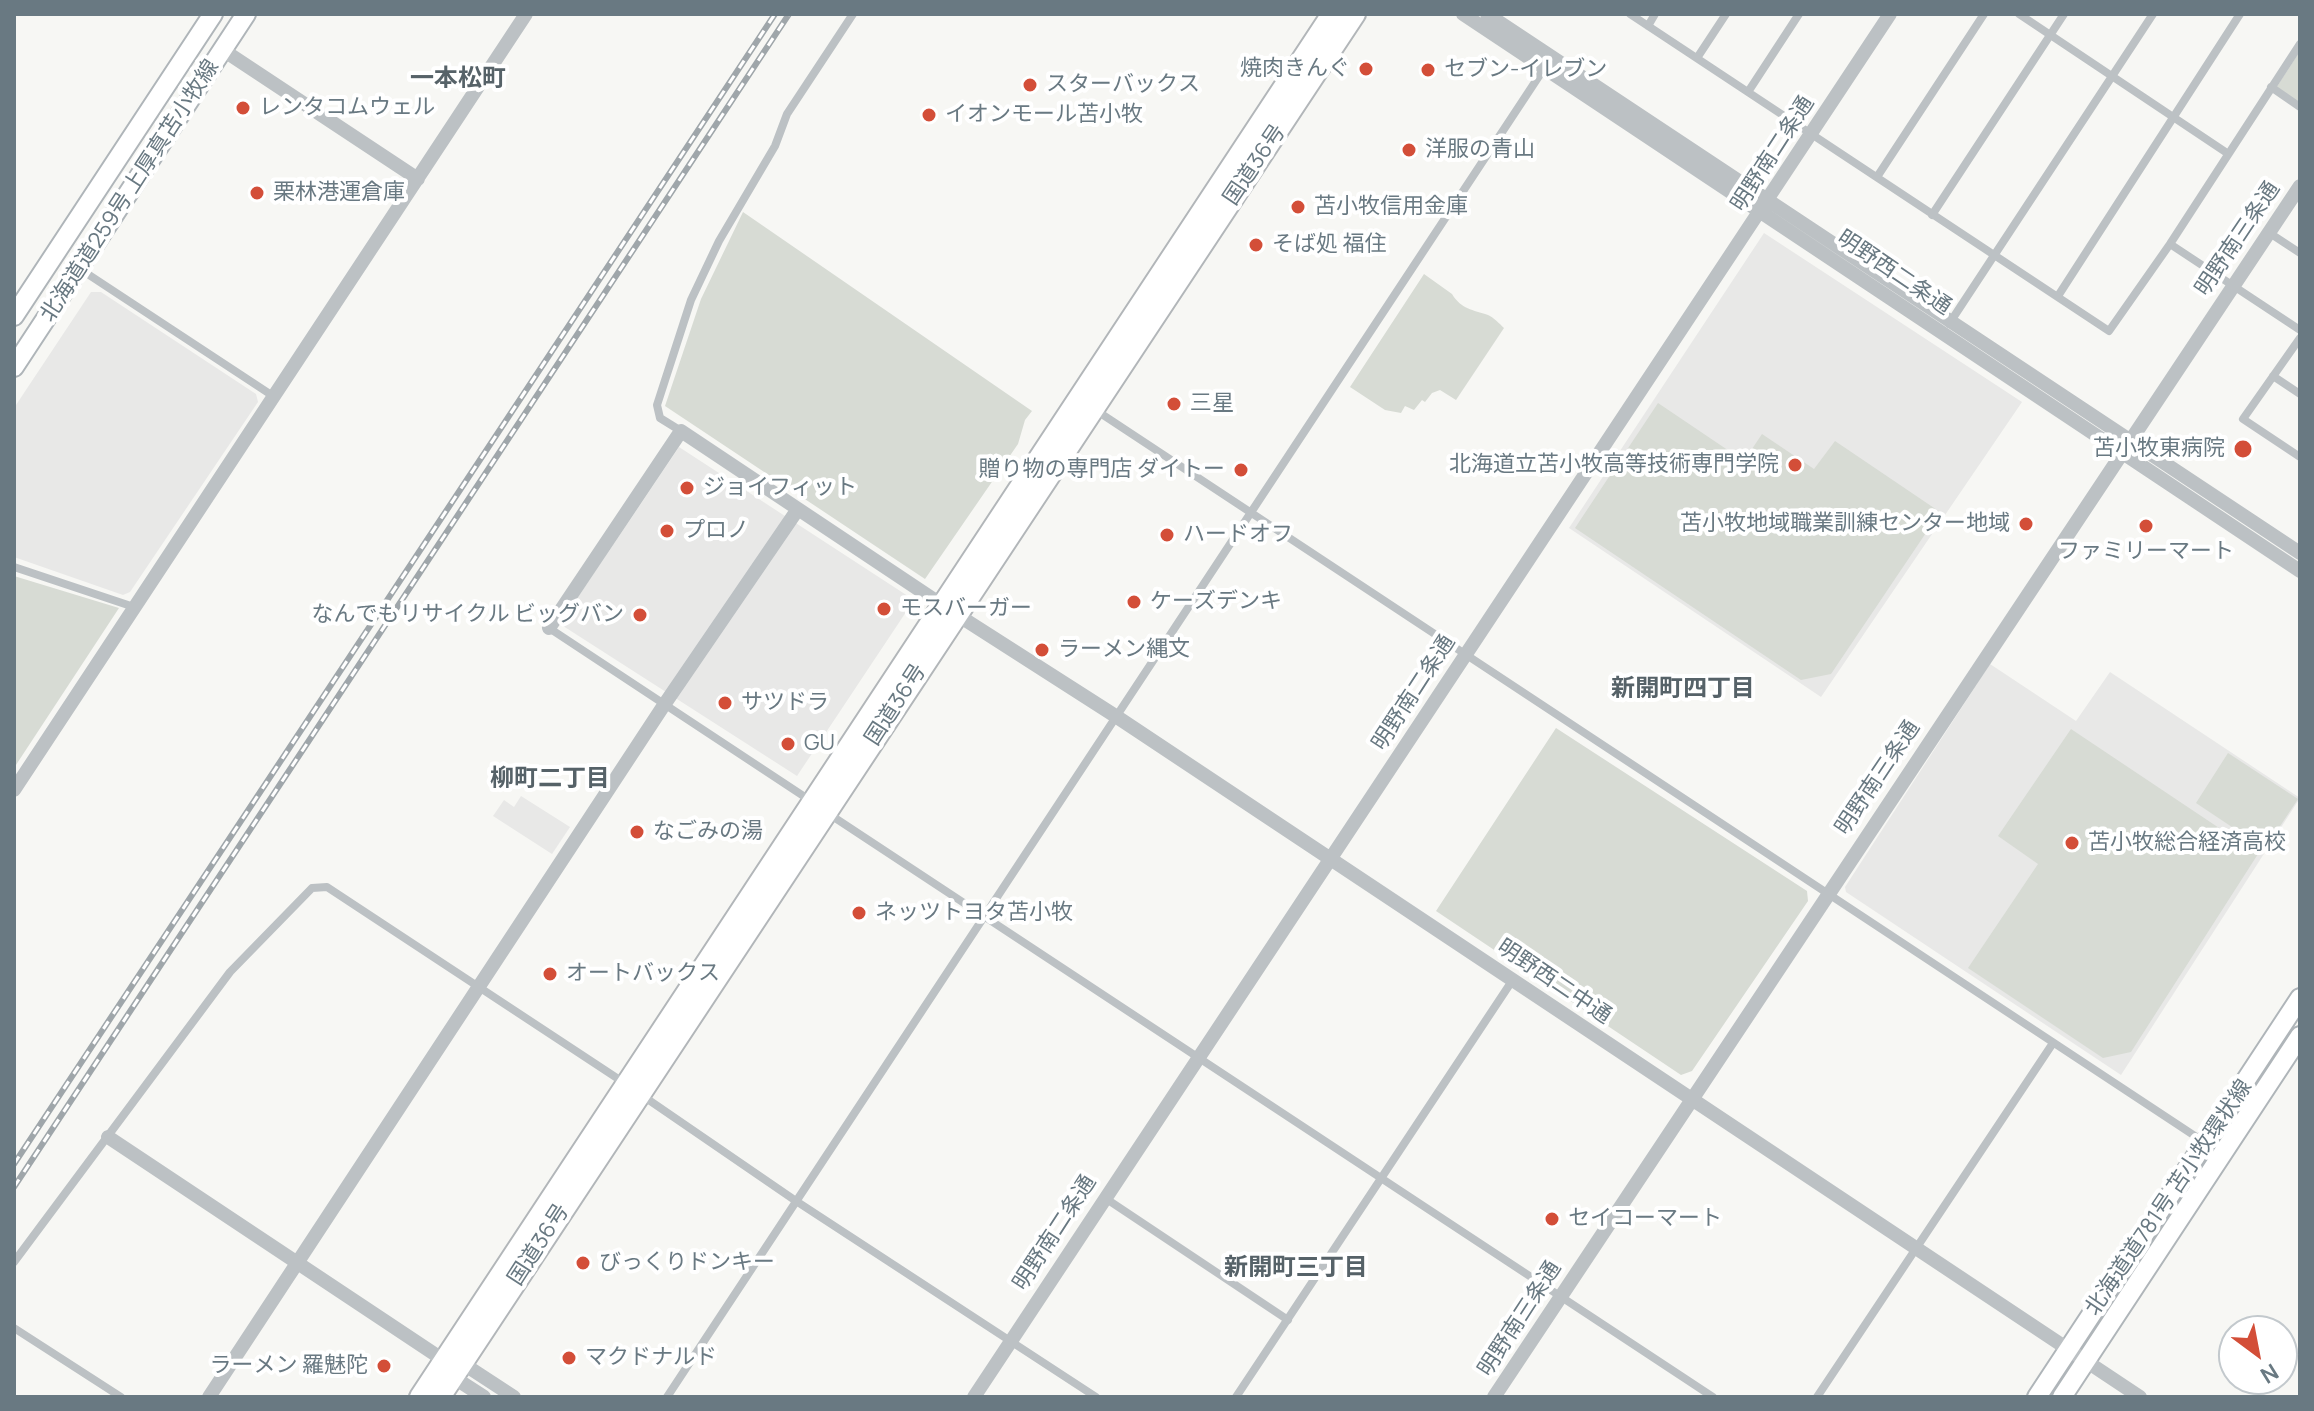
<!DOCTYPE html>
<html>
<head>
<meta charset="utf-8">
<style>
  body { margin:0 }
  #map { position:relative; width:2314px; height:1411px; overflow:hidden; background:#f7f7f4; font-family:Manrope,sans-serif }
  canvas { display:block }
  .frame { position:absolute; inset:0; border:16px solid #697982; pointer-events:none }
  .north { position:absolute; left:2218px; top:1315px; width:80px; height:80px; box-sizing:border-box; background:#fff; border:2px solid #c3c9cd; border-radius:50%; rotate:148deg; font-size:22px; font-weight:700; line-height:32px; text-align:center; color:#697982 }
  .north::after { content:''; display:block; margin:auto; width:28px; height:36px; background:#d34e38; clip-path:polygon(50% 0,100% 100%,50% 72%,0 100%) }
</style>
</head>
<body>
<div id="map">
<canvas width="2314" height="1411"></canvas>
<div class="frame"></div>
<div class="north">N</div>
</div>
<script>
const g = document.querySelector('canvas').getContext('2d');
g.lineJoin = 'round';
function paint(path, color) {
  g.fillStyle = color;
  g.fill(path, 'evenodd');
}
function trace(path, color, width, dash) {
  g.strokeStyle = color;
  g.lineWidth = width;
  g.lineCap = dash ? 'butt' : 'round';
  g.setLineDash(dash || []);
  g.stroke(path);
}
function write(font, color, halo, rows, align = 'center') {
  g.font = font + ' Manrope,"Noto Sans JP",sans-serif';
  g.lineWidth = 8;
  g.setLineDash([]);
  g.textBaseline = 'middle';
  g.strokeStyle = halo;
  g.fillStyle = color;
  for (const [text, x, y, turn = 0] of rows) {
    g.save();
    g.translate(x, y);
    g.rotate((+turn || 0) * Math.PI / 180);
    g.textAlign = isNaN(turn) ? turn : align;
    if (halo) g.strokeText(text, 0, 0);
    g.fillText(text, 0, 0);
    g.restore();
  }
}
paint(new Path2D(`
  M1764,233L2022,402L1821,697L1569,528Z
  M91,292H101L256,394L258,402L130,592L123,595L14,557V408Z
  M679,447L914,600L797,776L560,624Z
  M1990,664L2076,721L2110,672L2300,798L2121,1075L1846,892L1845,887Z
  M521,796L570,827L552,854L493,816L504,800L514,807Z`), '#e8e8e7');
paint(new Path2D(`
  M2300,51V104L2276,88Z
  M743,212L1032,411L1025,420L1018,444L925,579L665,406L701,299Z
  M1424,274L1452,294C1461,309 1473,310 1488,315C1493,317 1500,324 1504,328L1456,400L1440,390L1432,393L1425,402L1422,400L1414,410L1405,406L1401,413L1385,410L1350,387Z
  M1658,403L1744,461L1762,434L1814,469L1835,441L1940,512L1831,674L1801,680L1575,528Z
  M14,576L119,608L14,768Z
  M1556,728L1807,891L1808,901L1692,1071L1681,1075L1436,911Z
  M2071,729L2258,854L2131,1052L2103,1058L1968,968L2038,864L1998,836Z
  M2228,753L2298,799L2265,849L2196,803Z`), '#d7dbd4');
const secondary = new Path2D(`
  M14,316L213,14
  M14,367L246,14
  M2037,1397L2300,998
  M2062,1397L2300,1036`);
const trunk = new Path2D(`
  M420,1397L1332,14
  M440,1397L1355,14`);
trace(secondary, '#afb5b9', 22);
trace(trunk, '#b2b6b9', 24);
trace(new Path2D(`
  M1630,14L2109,331L2170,244L2300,44
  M2019,14L2227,153
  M1648,26L1655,14
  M1697,58L1726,14
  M2271,87L2300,107
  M1748,92L1799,14
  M1877,177L1984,14
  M1932,215L2064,14
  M2268,232L2300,253
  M2170,244L2300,330
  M80,269L273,396
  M2058,296L2240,14
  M1949,324L2153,14
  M2300,338L2243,419L2300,457
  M2273,376L2300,394
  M1094,409L2204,1142
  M681,431L660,418L657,405L691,300L719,241L775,146L787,114L853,14
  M14,567L134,607
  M549,628L811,801
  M829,814L1713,1397
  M640,1094L796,1201L1096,1397
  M1105,1198L1288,1320
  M14,1262L230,972L312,888L327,887L626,1084
  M14,1328L121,1397
  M667,1397L1545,67
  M1236,1397L1512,981
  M1817,1397L2053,1043`), '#bcc1c4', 8);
trace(new Path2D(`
  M1463,14L2300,571
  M1487,14L2300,553
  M223,50L418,179
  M549,628L681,431L942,605L1117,717L2140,1397
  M14,790L526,14
  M108,1137L445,1361L462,1363L514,1397
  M450,1372L453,1377L484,1397
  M209,1397L664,705L798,509
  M974,1397L1890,14
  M1494,1397L2300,186`), '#bcc1c4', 14);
trace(secondary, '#fff', 18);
trace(trunk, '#fff', 20);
const rail = new Path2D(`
  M14,1164L775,14
  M14,1187L789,14`);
trace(rail, '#9fa6aa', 6);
trace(rail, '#fff', 3, [9]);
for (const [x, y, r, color] of [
  [1366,69,8,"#d34e38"],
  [1428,70,8,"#d34e38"],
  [1030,85,8,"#d34e38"],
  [243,108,8,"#d34e38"],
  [929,115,8,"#d34e38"],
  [1409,150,8,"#d34e38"],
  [257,193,8,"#d34e38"],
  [1298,207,8,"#d34e38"],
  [1256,245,8,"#d34e38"],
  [1174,404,8,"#d34e38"],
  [2243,449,10,"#d34e38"],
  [1795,465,8,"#d34e38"],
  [1241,470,8,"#d34e38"],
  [687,488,8,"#d34e38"],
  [2026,524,8,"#d34e38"],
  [2146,526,8,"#d34e38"],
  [667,531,8,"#d34e38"],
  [1167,535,8,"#d34e38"],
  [1134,602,8,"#d34e38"],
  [884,609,8,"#d34e38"],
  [640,615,8,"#d34e38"],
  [1042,650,8,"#d34e38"],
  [725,703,8,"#d34e38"],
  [788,744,8,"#d34e38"],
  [637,832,8,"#d34e38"],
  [2072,843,8,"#d34e38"],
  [859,913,8,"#d34e38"],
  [550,974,8,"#d34e38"],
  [1552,1219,8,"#d34e38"],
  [583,1263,8,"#d34e38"],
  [569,1358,8,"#d34e38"],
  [384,1366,8,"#d34e38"]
]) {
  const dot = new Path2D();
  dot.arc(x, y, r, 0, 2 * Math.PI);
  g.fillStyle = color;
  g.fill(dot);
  trace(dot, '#fff', 3);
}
write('22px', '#697982', '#fff', [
  ["焼肉きんぐ",1350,69,"right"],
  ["セブン-イレブン",1444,70],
  ["スターバックス",1046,85],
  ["レンタコムウェル",259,108],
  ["イオンモール苫小牧",945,115],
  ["洋服の青山",1425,150],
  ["栗林港運倉庫",273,193],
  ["苫小牧信用金庫",1314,207],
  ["そば処 福住",1272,245],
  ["三星",1190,404],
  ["苫小牧東病院",2225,449,"right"],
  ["北海道立苫小牧高等技術専門学院",1779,465,"right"],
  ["贈り物の専門店 ダイトー",1225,470,"right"],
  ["ジョイフィット",703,488],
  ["苫小牧地域職業訓練センター地域",2010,524,"right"],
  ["プロノ",683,531],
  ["ハードオフ",1183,535],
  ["ファミリーマート",2146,552,"center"],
  ["ケーズデンキ",1150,602],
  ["モスバーガー",900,609],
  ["なんでもリサイクル ビッグバン",624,615,"right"],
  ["ラーメン縄文",1058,650],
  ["サツドラ",741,703],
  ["GU",804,744],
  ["なごみの湯",653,832],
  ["苫小牧総合経済高校",2088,843],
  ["ネッツトヨタ苫小牧",875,913],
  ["オートバックス",566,974],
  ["セイコーマート",1568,1219],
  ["びっくりドンキー",599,1263],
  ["マクドナルド",585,1358],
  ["ラーメン 羅魅陀",368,1366,"right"]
], 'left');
write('22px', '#697982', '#fff', [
  ["明野南二条通",1773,154,-57],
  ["国道36号",1255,165,-56],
  ["北海道道259号 上厚真苫小牧線",130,191,-57],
  ["明野南三条通",2238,239,-56],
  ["明野西二条通",1894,273,34],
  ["明野南二条通",1414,693,-57],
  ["国道36号",896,705,-57],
  ["明野南三条通",1878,778,-56],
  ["明野西二中通",1554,982,34],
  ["北海道道781号 苫小牧環状線",2169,1198,-56],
  ["明野南二条通",1055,1233,-57],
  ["国道36号",539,1245,-57],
  ["明野南三条通",1520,1319,-57]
]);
write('bold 24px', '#566268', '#fff', [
  ["一本松町",458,79],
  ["新開町四丁目",1683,689],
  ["柳町二丁目",550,779],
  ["新開町三丁目",1296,1268]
]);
</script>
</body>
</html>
